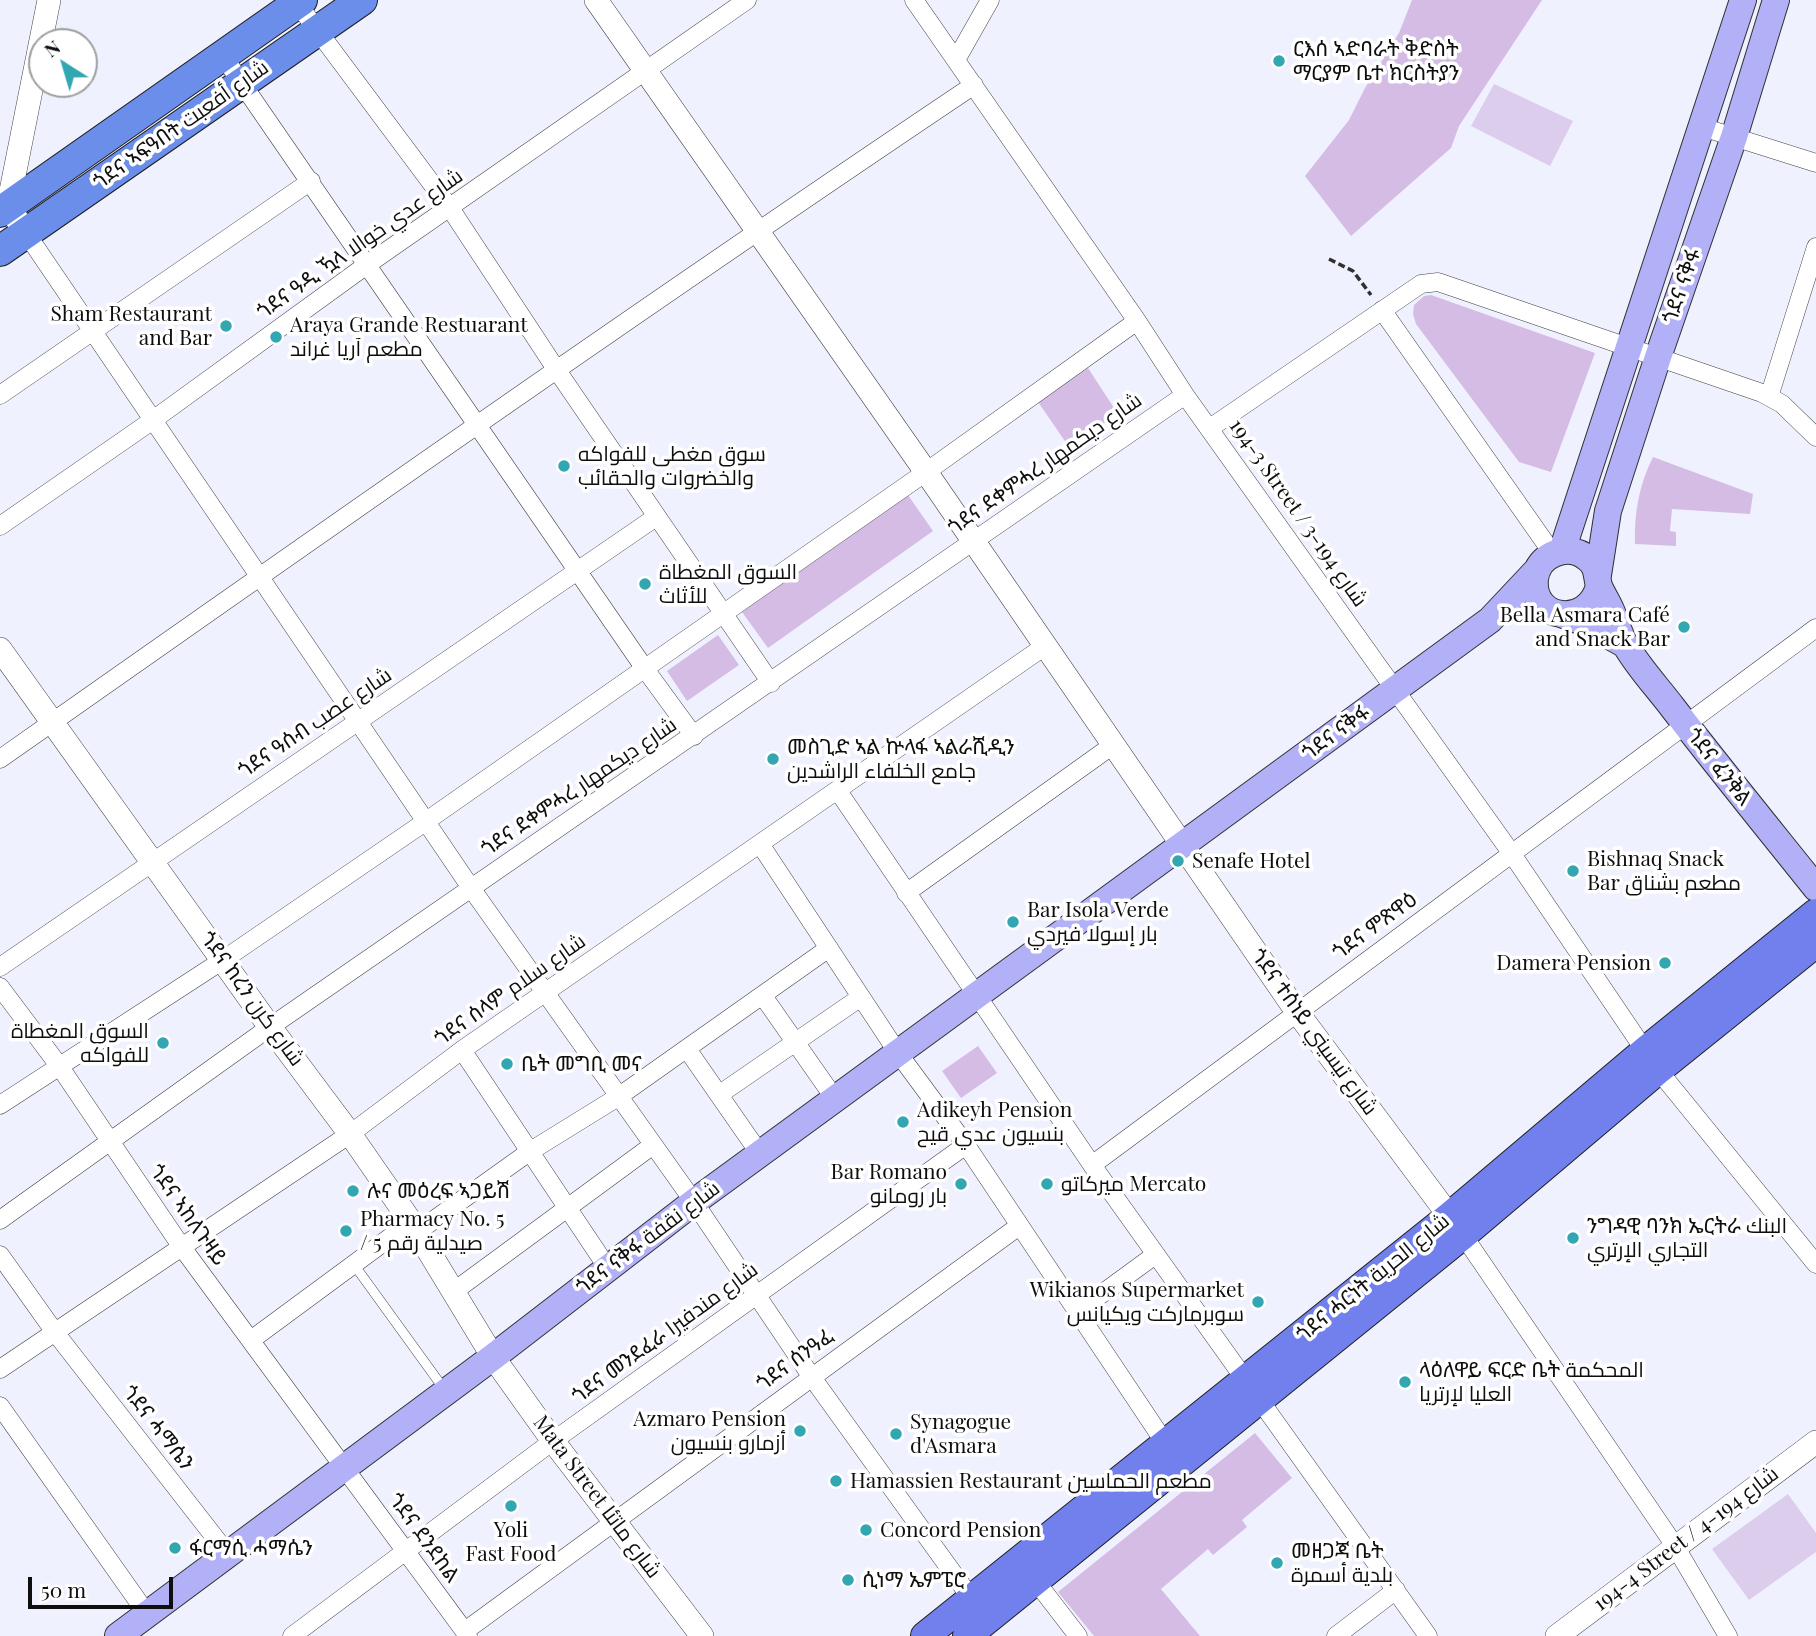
<!DOCTYPE html>
<html>
<head>
<meta charset="utf-8">
<style>
  body { margin:0 }
  #map { position:relative; width:1816px; height:1636px; overflow:hidden; background:#f0f1fe; font-family:"Playfair Display",serif }
  canvas { display:block }
  .north { position:absolute; left:28px; top:28px; width:70px; height:70px; box-sizing:border-box; background:#fff; border:2px solid #9f9f9f; border-radius:50%; rotate:323deg; font-size:19px; font-weight:700; line-height:28px; text-align:center; color:#0e0e0e }
  .north::after { content:''; display:block; margin:auto; width:24px; height:32px; background:#32a7b1; clip-path:polygon(50% 0,100% 100%,50% 72%,0 100%) }
  .scale { position:absolute; left:28px; top:1577px; width:145px; height:32px; box-sizing:border-box; border:4px solid #0e0e0e; border-top:0; padding-left:9px; font-size:21px; line-height:24px; white-space:nowrap; color:#0e0e0e; -webkit-text-stroke:5px #fff; paint-order:stroke }
</style>
</head>
<body>
<div id="map">
<canvas width="1816" height="1636"></canvas>
<div class="north">N</div>
<div class="scale">50 m</div>
</div>
<script>
const g = document.querySelector('canvas').getContext('2d');
g.lineJoin = 'round';
function paint(path, color) {
  g.fillStyle = color;
  g.fill(path, 'evenodd');
}
function trace(path, color, width, dash) {
  g.strokeStyle = color;
  g.lineWidth = width;
  g.lineCap = dash ? 'butt' : 'round';
  g.setLineDash(dash || []);
  g.stroke(path);
}
function write(font, color, halo, rows, align = 'center') {
  g.font = font + ' "Playfair Display",Cairo,"Noto Sans Ethiopic",serif';
  g.lineWidth = 7;
  g.setLineDash([]);
  g.textBaseline = 'middle';
  g.strokeStyle = halo;
  g.fillStyle = color;
  for (const [text, x, y, turn = 0] of rows) {
    g.save();
    g.translate(x, y);
    g.rotate((+turn || 0) * Math.PI / 180);
    g.textAlign = isNaN(turn) ? turn : align;
    if (halo) g.strokeText(text, 0, 0);
    g.fillText(text, 0, 0);
    g.restore();
  }
}
paint(new Path2D(`
  M1412,0H1542L1459,126L1451,148L1351,236L1305,176L1349,120L1365,88L1399,33Z
  M1431,295L1595,353L1551,472L1519,462L1416,324L1413,314L1414,305L1424,296Z
  M1088,368L1118,414L1069,447L1038,402Z
  M1653,457L1753,494L1750,514L1672,509L1670,531L1676,532V546L1635,544C1634,513 1639,485 1653,457Z
  M908,495L933,531L768,648L742,612Z
  M718,635L739,665L687,701L667,671Z
  M978,1046L997,1073L961,1098L942,1071Z
  M1255,1433L1292,1478L1242,1520L1247,1527L1213,1555L1208,1549L1161,1589L1200,1636H1094L1058,1592Z`), '#d5bce5');
paint(new Path2D(`
  M1494,84L1573,121L1550,166L1471,126Z
  M1788,1494L1816,1533V1552L1749,1600L1712,1549Z`), '#dccded');
const service = new Path2D(`
  M355,1266L444,1389`);
const minor = new Path2D(`
  M914,0L1137,321L1185,395L1512,854L1658,1070L1816,1264
  M297,3L450,208L556,369L771,683
  M223,56L645,669L694,736
  M956,60L990,0
  M1702,127L1816,163
  M26,233L471,888L694,1202L811,1376L976,1605
  M1382,310L1553,554
  M0,395L311,181
  M1769,397L1816,247
  M1210,428L1421,284L1438,282L1762,393L1782,404L1816,437
  M0,526L153,420L368,264L747,0
  M0,759C323,532 646,305 974,85
  M838,791L1092,1165L1428,1636
  M760,844L898,1053L966,1145L1171,1452
  M906,893L1113,745
  M0,967L656,517
  M0,987L60,1067L181,1246L468,1636
  M763,996L835,1099
  M687,1049L760,1154
  M462,1050L607,1267
  M720,1094L861,997
  M0,1105L223,960L425,822L926,472L1137,321
  M1092,1165L1816,628
  M0,1220L270,1027L1185,395
  M417,1232L529,1152L618,1097L829,948
  M1463,1235L1675,1546L1728,1636
  M0,1255L54,1331L227,1553
  M453,1292L653,1145
  M1077,1312L1155,1255
  M251,1340L411,1222
  M0,1369L350,1134L462,1050L1045,646
  M0,1406L147,1614
  M1031,1575L1078,1636
  M465,1631L1019,1226
  M292,1636L553,1441L966,1145
  M1336,1636L1396,1590`);
const tertiary = new Path2D(`
  M596,0L926,472L1297,1012L1459,1229
  M26,233L8,206L49,0
  M0,649L270,1027L350,1134L411,1222L493,1357L553,1441L702,1636
  M1557,1636L1816,1442`);
const secondary = new Path2D(`
  M1562,551L1743,0
  M1598,575L1608,511L1658,357L1734,137L1776,0
  M1599,586C1588,628 1531,621 1535,579C1537,555 1568,542 1587,558C1598,566 1596,575 1599,586C1602,594 1608,602 1611,610C1616,621 1619,634 1625,644C1638,667 1658,688 1673,708C1720,769 1768,828 1816,888
  M1561,614L1586,623L1624,644
  M118,1636L493,1357L694,1202L1490,620L1538,569`);
const primary = new Path2D(`
  M925,1636L1450,1216L1645,1051L1816,913
  M967,1636L1463,1235L1658,1070L1816,943`);
const trunk = new Path2D(`
  M0,212L302,0
  M0,251L362,0`);
trace(service, '#414141', 10);
trace(minor, '#414141', 19);
trace(tertiary, '#414141', 24);
trace(secondary, '#303030', 28);
trace(primary, '#1f1f1f', 30);
trace(trunk, '#1f1f1f', 32);
trace(new Path2D(`
  M1329,259L1353,271L1371,295`), '#303030', 3.5, [7, 3.5]);
trace(service, '#fff', 9);
trace(minor, '#fff', 18);
trace(tertiary, '#fff', 23);
trace(secondary, '#b2b1f8', 26);
trace(primary, '#7180ec', 28);
trace(trunk, '#6a8eea', 30);
for (const [x, y, r, color] of [
  [1279,61,7,"#32a7b1"],
  [226,326,7,"#32a7b1"],
  [276,337,7,"#32a7b1"],
  [564,466,7,"#32a7b1"],
  [645,584,7,"#32a7b1"],
  [1684,627,7,"#32a7b1"],
  [773,759,7,"#32a7b1"],
  [1178,861,7,"#32a7b1"],
  [1573,871,7,"#32a7b1"],
  [1013,922,7,"#32a7b1"],
  [1665,963,7,"#32a7b1"],
  [163,1043,7,"#32a7b1"],
  [507,1064,7,"#32a7b1"],
  [903,1122,7,"#32a7b1"],
  [961,1184,7,"#32a7b1"],
  [1047,1184,7,"#32a7b1"],
  [353,1191,7,"#32a7b1"],
  [346,1231,7,"#32a7b1"],
  [1573,1238,7,"#32a7b1"],
  [1258,1302,7,"#32a7b1"],
  [1405,1382,7,"#32a7b1"],
  [800,1431,7,"#32a7b1"],
  [896,1434,7,"#32a7b1"],
  [836,1481,7,"#32a7b1"],
  [511,1506,7,"#32a7b1"],
  [866,1530,7,"#32a7b1"],
  [175,1548,7,"#32a7b1"],
  [1277,1563,7,"#32a7b1"],
  [848,1580,7,"#32a7b1"]
]) {
  const dot = new Path2D();
  dot.arc(x, y, r, 0, 2 * Math.PI);
  g.fillStyle = color;
  g.fill(dot);
  trace(dot, '#fff', 2.5);
}
write('21px', '#0e0e0e', '#fff', [
  ["ርእሰ ኣድባራት ቅድስት",1293,49],
  ["ማርያም ቤተ ክርስትያን",1293,73],
  ["Sham Restaurant",212,314,"right"],
  ["and Bar",212,338,"right"],
  ["Araya Grande Restuarant",290,325],
  ["مطعم آريا غراند",290,349],
  ["سوق مغطى للفواكه",578,454],
  ["والخضروات والحقائب",578,478],
  ["السوق المغطاة",659,572],
  ["للأثاث",659,596],
  ["Bella Asmara Café",1670,615,"right"],
  ["and Snack Bar",1670,639,"right"],
  ["መስጊድ ኣል ኵላፋ ኣልራሺዲን",787,747],
  ["جامع الخلفاء الراشدين",787,771],
  ["Bishnaq Snack",1587,859],
  ["Bar مطعم بشناق",1587,883],
  ["Senafe Hotel",1192,861],
  ["Bar Isola Verde",1027,910],
  ["بار إسولا فيردي",1027,934],
  ["Damera Pension",1651,963,"right"],
  ["السوق المغطاة",149,1031,"right"],
  ["للفواكه",149,1055,"right"],
  ["ቤት መግቢ መና",521,1064],
  ["Adikeyh Pension",917,1110],
  ["بنسيون عدي قيح",917,1134],
  ["Bar Romano",947,1172,"right"],
  ["بار رومانو",947,1196,"right"],
  ["ميركاتو Mercato",1061,1184],
  ["ሉና መዕረፍ ኣጋይሽ",367,1191],
  ["Pharmacy No. 5",360,1219],
  ["/ صيدلية رقم 5",360,1243],
  ["ንግዳዊ ባንክ ኤርትራ البنك",1587,1226],
  ["التجاري الإرتري",1587,1250],
  ["Wikianos Supermarket",1244,1290,"right"],
  ["سوبرماركت ويكيانس",1244,1314,"right"],
  ["ላዕለዋይ ፍርድ ቤት المحكمة",1419,1370],
  ["العليا لإرتريا",1419,1394],
  ["Azmaro Pension",786,1419,"right"],
  ["أزمارو بنسيون",786,1443,"right"],
  ["Synagogue",910,1422],
  ["d'Asmara",910,1446],
  ["Hamassien Restaurant مطعم الحماسين",850,1481],
  ["Yoli",511,1530,"center"],
  ["Fast Food",511,1554,"center"],
  ["Concord Pension",880,1530],
  ["ፋርማሲ ሓማሴን",189,1548],
  ["መዘጋጃ ቤት",1291,1551],
  ["بلدية أسمرة",1291,1575],
  ["ሲነማ ኤምፔሮ",862,1580]
], 'left');
write('21px', '#0e0e0e', '#fff', [
  ["ጎደና ኣፍዓበት شارع أفعبت",181,125,-35],
  ["ጎደና ዓዲ ዃላ شارع عدي خوالا",360,244,-35],
  ["ጎደና ናቅፋ",1682,286,-71],
  ["ጎደና ደቀምሓረ شارع ديكمهار",1045,464,-35],
  ["194-3 Street / شارع 194-3",1298,513,55],
  ["ጎደና ዓሰብ شارع عصب",315,723,-34],
  ["ጎደና ናቅፋ",1336,733,-36],
  ["ጎደና ፈንቅል",1719,767,52],
  ["ጎደና ደቀምሓረ شارع ديكمهار",579,787,-34],
  ["ጎደና ምጽዋዕ",1375,926,-36],
  ["ጎደና ሰላም شارع سلام",510,990,-35],
  ["ጎደና ከረን شارع كرن",252,999,54],
  ["ጎደና ተሰነይ شارع تيسيني",1314,1032,54],
  ["ጎደና ኣከለጉዛይ",188,1215,55],
  ["ጎደና ናቅፋ شارع نقفة",648,1238,-37],
  ["ጎደና ሓርነት شارع الحرية",1373,1278,-39],
  ["ጎደና መንደፈራ شارع مندفيرا",665,1333,-36],
  ["ጎደና ሰንዓፈ",795,1360,-36],
  ["ጎደና ሓማሴን",158,1428,52],
  ["Mata Street شارع ماتئا",597,1497,53],
  ["ጎደና ደንደከል",424,1538,54],
  ["194-4 Street / شارع 194-4",1686,1539,-37]
]);
</script>
</body>
</html>
